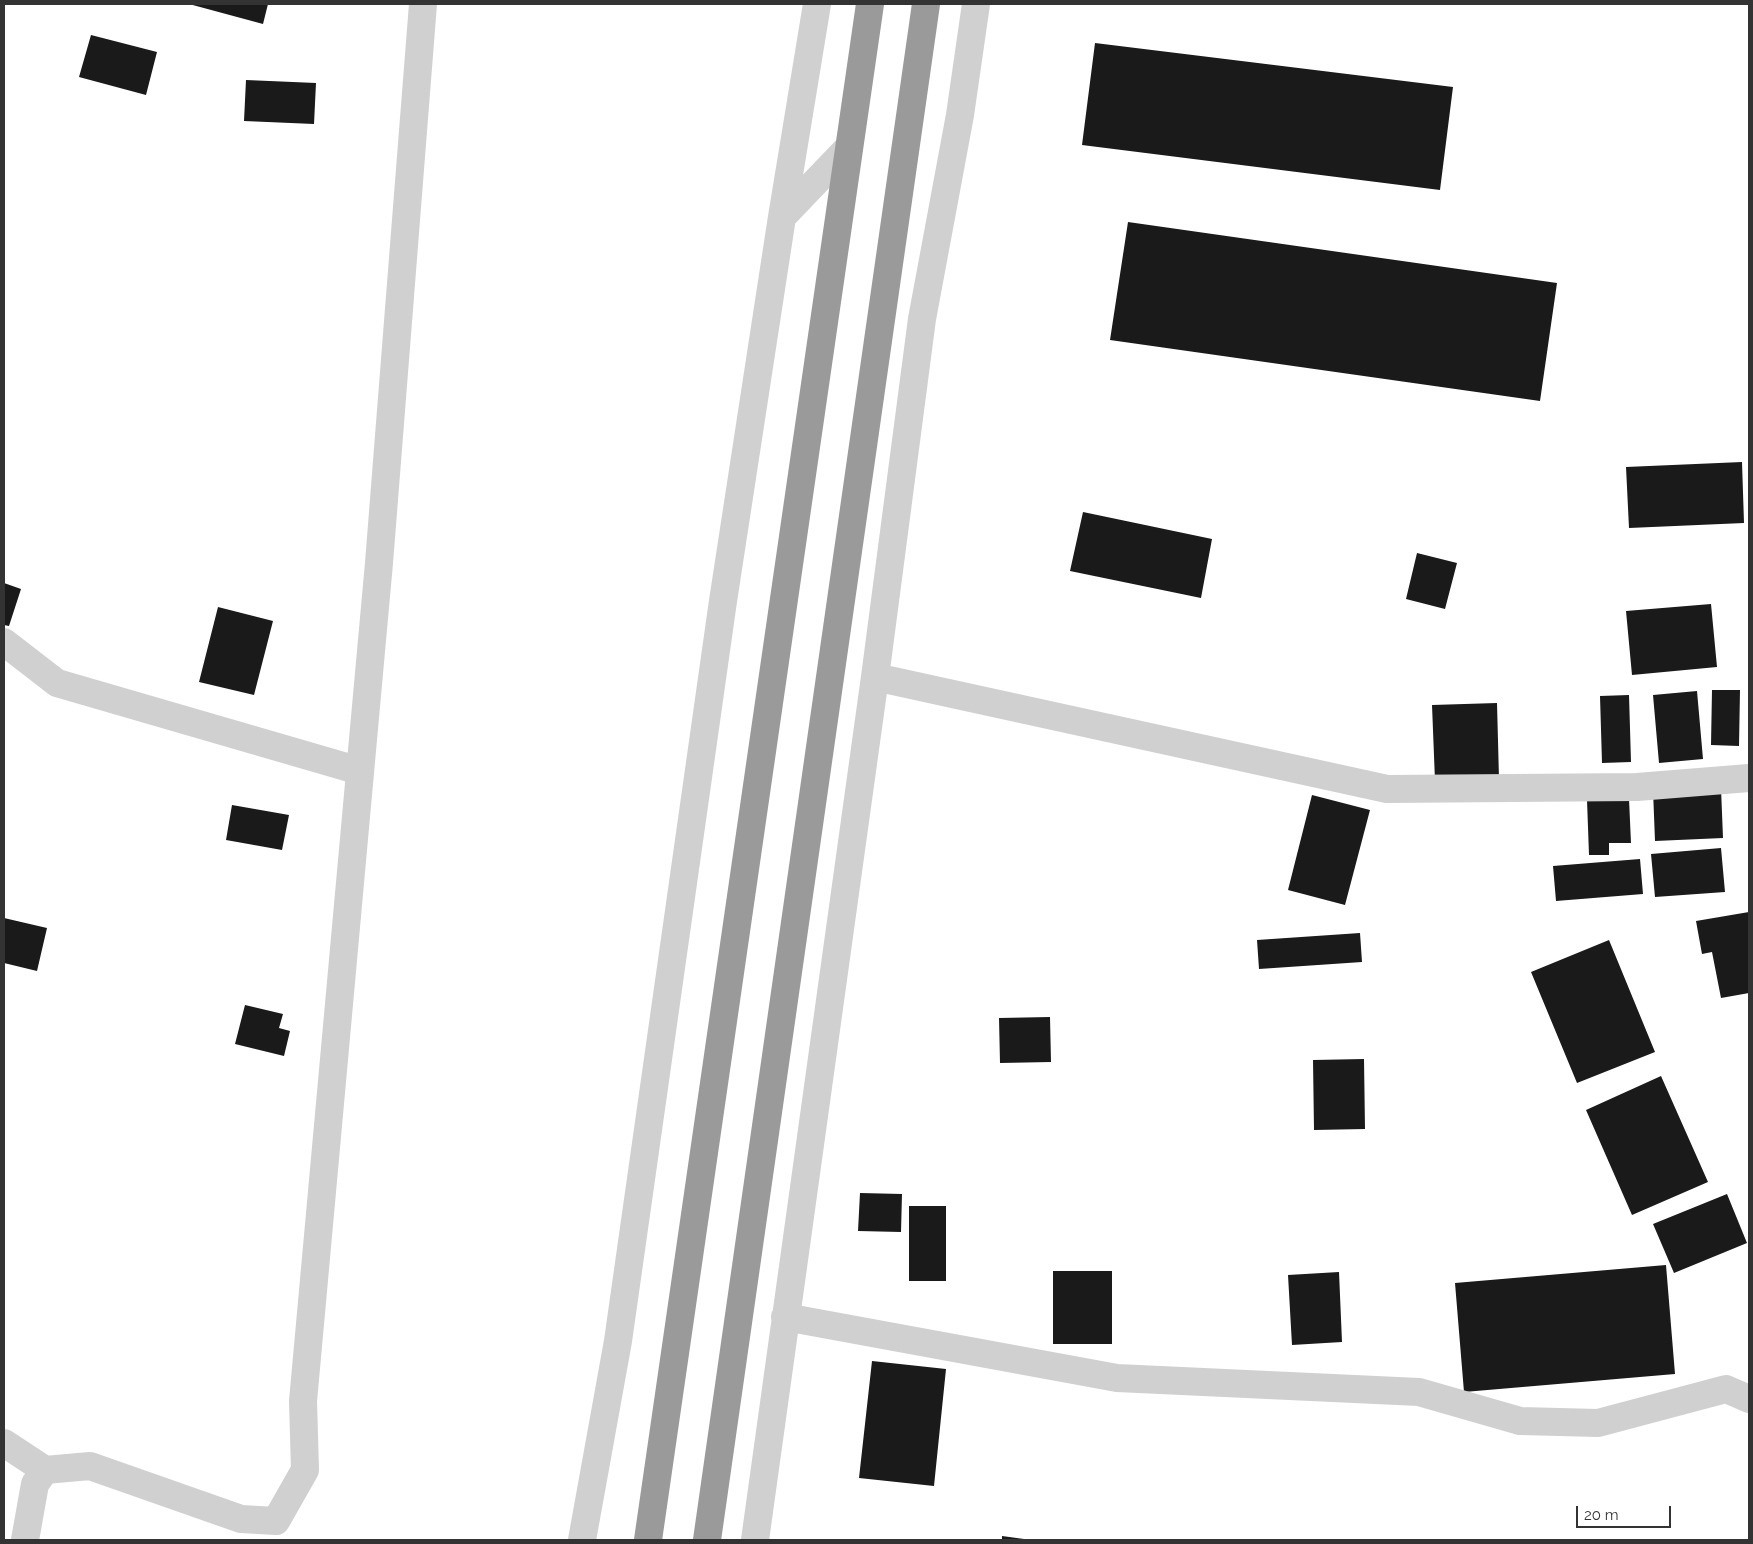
<!DOCTYPE html>
<html>
<head>
<meta charset="utf-8">
<style>
  body { margin:0 }
  #map { position:relative; width:1753px; height:1544px; overflow:hidden; background:#fff; font-family:Raleway,sans-serif }
  canvas { display:block }
  .frame { position:absolute; inset:0; border:5px solid #333; pointer-events:none }
  .scale { position:absolute; left:1576px; top:1506px; width:95px; height:22px; box-sizing:border-box; border:2px solid #333; border-top:0; padding-left:6px; font-size:15px; line-height:18px; white-space:nowrap; color:#333; -webkit-text-stroke:4px #fff; paint-order:stroke }
</style>
</head>
<body>
<div id="map">
<canvas width="1753" height="1544"></canvas>
<div class="frame"></div>
<div class="scale">20 m</div>
</div>
<script>
const g = document.querySelector('canvas').getContext('2d');
g.lineJoin = 'round';
function paint(path, color) {
  g.fillStyle = color;
  g.fill(path, 'evenodd');
}
function trace(path, color, width, dash) {
  g.strokeStyle = color;
  g.lineWidth = width;
  g.lineCap = dash ? 'butt' : 'round';
  g.setLineDash(dash || []);
  g.stroke(path);
}
paint(new Path2D(`
  M189,4H268L263,24Z
  M91,35L157,52L146,95L79,77Z
  M1095,43L1453,87L1440,190L1082,145Z
  M246,80L316,83L314,124L244,121Z
  M1128,222L1557,283L1540,401L1110,340Z
  M1742,462L1744,523L1629,528L1626,467Z
  M1083,512L1212,539L1201,598L1070,571Z
  M1417,553L1457,563L1445,609L1406,599Z
  M4,583L21,589L9,626L4,625Z
  M1711,604L1717,667L1632,675L1626,611Z
  M218,607L273,621L254,695L199,682Z
  M1712,690H1740L1739,746L1711,745Z
  M1697,691L1703,759L1659,763L1653,695Z
  M1629,695L1631,762L1602,763L1600,696Z
  M1497,703L1499,779L1435,781L1432,705Z
  M1721,788L1723,838L1655,841L1653,790Z
  M1312,795L1370,810L1345,905L1288,890Z
  M1629,799L1631,843H1609V855H1589L1587,800Z
  M232,805L289,815L282,850L226,840Z
  M1721,848L1725,892L1655,897L1651,854Z
  M1640,859L1643,894L1556,901L1553,866Z
  M1749,912V993L1721,998L1712,952L1702,954L1696,921Z
  M4,918L47,928L37,971L4,963Z
  M1360,933L1362,962L1259,969L1257,940Z
  M1609,940L1655,1052L1577,1083L1531,972Z
  M245,1005L283,1014L279,1028L290,1031L284,1056L235,1044Z
  M1050,1017L1051,1062L1000,1063L999,1018Z
  M1364,1059L1365,1129L1314,1130L1313,1060Z
  M1661,1076L1708,1182L1632,1215L1586,1110Z
  M860,1193L902,1194L901,1232L858,1231Z
  M1727,1194L1747,1243L1674,1273L1653,1224Z
  M909,1206H946V1281H909Z
  M1666,1265L1675,1374L1464,1392L1455,1283Z
  M1053,1271H1112V1344H1053Z
  M1339,1272L1342,1342L1292,1345L1288,1275Z
  M872,1361L946,1369L934,1486L859,1478Z
  M1002,1536L1024,1539V1540H1002Z`), '#1a1a1a');
trace(new Path2D(`
  M782,217L817,4
  M4,642L57,683L360,771
  M875,677L1387,789L1637,787L1749,778
  M785,1317L1117,1378L1419,1392L1520,1421L1598,1423L1726,1389L1749,1399
  M4,1443L45,1470
  M25,1540L35,1484L45,1470L90,1466L241,1519L276,1521L305,1470L303,1401L379,563L423,4
  M582,1540L618,1341L723,601L782,217L849,147
  M755,1540L875,677L922,319L960,115L976,4`), '#d0d0d0', 28);
trace(new Path2D(`
  M648,1540L870,4
  M707,1540L926,4`), '#9a9a9a', 28);
</script>
</body>
</html>
